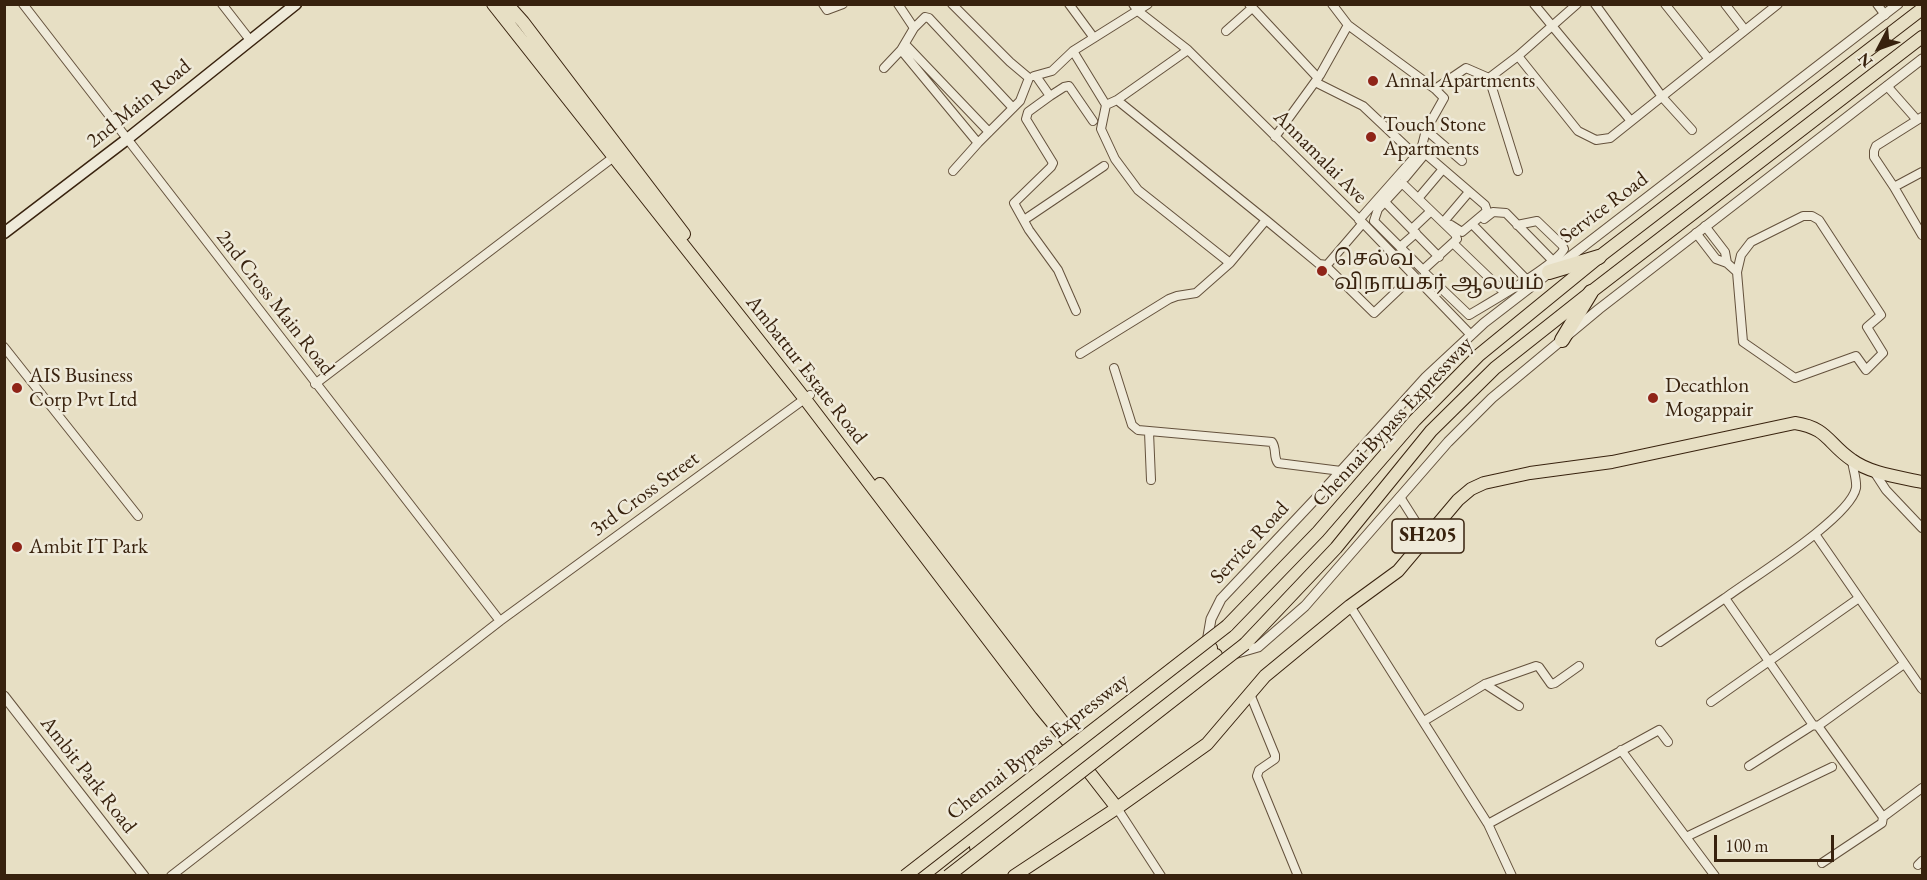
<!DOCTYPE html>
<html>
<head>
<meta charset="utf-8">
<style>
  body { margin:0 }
  #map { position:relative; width:1927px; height:880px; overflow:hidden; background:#e7dfc4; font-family:"EB Garamond",serif }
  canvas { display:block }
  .frame { position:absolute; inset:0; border:6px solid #38220e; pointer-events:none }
  .north { position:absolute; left:1849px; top:18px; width:60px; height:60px; -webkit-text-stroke:4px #efead9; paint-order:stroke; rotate:229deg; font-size:16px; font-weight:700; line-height:24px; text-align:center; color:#38220e }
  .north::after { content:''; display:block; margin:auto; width:21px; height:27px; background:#38220e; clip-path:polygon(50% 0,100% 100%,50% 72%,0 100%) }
  .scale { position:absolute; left:1714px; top:835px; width:120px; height:27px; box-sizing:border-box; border:3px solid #38220e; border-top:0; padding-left:8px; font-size:18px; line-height:21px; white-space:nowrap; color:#38220e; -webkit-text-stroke:4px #efead9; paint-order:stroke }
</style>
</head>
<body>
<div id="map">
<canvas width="1927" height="880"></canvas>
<div class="frame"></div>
<div class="north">N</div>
<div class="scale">100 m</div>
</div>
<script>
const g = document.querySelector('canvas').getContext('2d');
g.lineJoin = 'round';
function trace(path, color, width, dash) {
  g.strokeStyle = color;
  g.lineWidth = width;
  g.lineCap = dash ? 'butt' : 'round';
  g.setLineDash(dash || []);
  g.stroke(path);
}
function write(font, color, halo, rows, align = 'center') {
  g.font = font + ' "EB Garamond","Noto Serif Tamil",serif';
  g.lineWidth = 5;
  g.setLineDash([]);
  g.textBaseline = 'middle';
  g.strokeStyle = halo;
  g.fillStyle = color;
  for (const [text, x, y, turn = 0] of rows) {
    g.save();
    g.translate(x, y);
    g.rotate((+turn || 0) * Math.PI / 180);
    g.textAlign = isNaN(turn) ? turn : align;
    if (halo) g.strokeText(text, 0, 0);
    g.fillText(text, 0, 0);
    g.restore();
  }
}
const minor = new Path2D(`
  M23,4L500,621
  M222,4L250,40
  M823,4L827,10L843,4
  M898,4L914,28L901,50L978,143L1020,101L1029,78
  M952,4L1010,62L1029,78
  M1069,4L1094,38
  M1133,4L1138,11L1188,50L1363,223L1471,335
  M1249,4L1318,78
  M1332,4L1348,25L1435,89L1444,98L1426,130L1421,150L1359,220
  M1534,4L1631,121
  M1595,4L1663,98L1692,130
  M1665,4L1708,58
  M1725,4L1745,30
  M1877,4L1885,15
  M914,28L925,17L929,18L1013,108
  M1226,31L1252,8
  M905,44L989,132
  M1073,51L1106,105L1117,100L1266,220L1319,264L1327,265L1363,223
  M1518,56L1578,131L1596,140L1610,138L1778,4
  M884,68L901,50
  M1034,76L1052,71L1073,51L1148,4
  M1036,76L1050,96L1028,112L1026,119L1053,163L1051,167L1014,203L1029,230L1058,270L1076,311
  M1489,78L1518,171
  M1315,82L1363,106L1416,156
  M1887,86L1917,120
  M1435,89L1466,68L1489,78L1518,56L1577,4
  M1050,96L1064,87L1069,86L1093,121
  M1117,100L1188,50
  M1106,105L1101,129L1115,159L1138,190L1230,263L1266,220
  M1922,117L1876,146L1874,151V157L1894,187L1922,235
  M1426,130L1462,161
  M1275,137L1320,75L1348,25
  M1421,150L1485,205L1487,211L1462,232L1451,225
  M953,171L978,143
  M1405,178L1425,154
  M1402,183L1455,234L1457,239L1423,270L1374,221L1378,209Z
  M1894,187L1922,172
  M1421,195L1443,169
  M1381,198L1439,257
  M1446,219L1469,192
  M1484,219L1493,212L1506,213L1553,261
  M1024,220L1104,166
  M1705,226L1725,252L1727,263
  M1475,227L1526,279
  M1412,229L1431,211
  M1696,233L1716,259L1727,263L1737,272L1743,342L1795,378L1856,356L1866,370L1883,353L1867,327L1881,315L1819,220L1812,216H1803L1751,242L1741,255L1737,272
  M1455,245L1504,292
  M1400,247L1416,233
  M1325,265L1374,313L1413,276
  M1425,273L1469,315C1489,303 1556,265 1564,249L1562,245L1537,221L1517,225
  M4,347L138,516
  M1080,354L1169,299L1177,296L1196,293L1230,263
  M1114,368L1132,425L1138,430L1272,442C1277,449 1273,457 1278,463L1341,471
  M315,384L615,156
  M1149,432L1151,480
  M1852,461C1853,469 1857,480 1856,488C1850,518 1752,578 1725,598L1813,725L1818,726L1883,817L1922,788
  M1873,470L1886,490L1922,528
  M1400,497L1426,538
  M1815,534L1922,689
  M1350,606L1488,824L1512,876
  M1660,642L1725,598
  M1485,684L1519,706
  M1250,694L1275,755V759L1259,770L1257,776L1298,876
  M1711,702L1859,598
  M1424,721L1485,684L1536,666L1539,667L1551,684L1555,683L1579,666
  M1818,726L1904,664
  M1621,750L1715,876
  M1749,766L1813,725
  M1117,808L1161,876
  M1488,824L1659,730L1668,742
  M1686,837L1832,767
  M1822,863L1882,823L1883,817
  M1918,865L1922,861
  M171,876L500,621L810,395`);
const tertiary = new Path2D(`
  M1208,644L1207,642L1211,619L1221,599L1321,493L1426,377L1484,323L1898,4
  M1234,654L1258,647L1305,606L1448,442L1492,398L1599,309L1922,59
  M4,696L144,876`);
const secondary = new Path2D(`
  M4,233L126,140L296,4`);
const primary = new Path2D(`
  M493,4L805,399L1041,709L1084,761
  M507,4L523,22L684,234
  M880,484L1072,734
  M1082,763L1117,808
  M976,847L1216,655
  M922,876L1211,648
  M1014,876L1117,808L1207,744L1265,676L1350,606L1398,571L1458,500L1471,489L1484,483L1530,473L1612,462L1795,423C1828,428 1828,444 1852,460C1871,474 1900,477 1922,482`);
const trunk = new Path2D(`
  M1227,626L1318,532L1415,420L1479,355L1599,257L1922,9
  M1245,644L1336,548L1431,431L1495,368L1591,292L1922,37`);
const motorway = new Path2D(`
  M1549,272L1599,257
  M1562,340L1591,292`);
trace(minor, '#64513c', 10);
trace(tertiary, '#64513c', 11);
trace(secondary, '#38220e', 13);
trace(primary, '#38220e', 14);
trace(trunk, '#38220e', 14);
trace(motorway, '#38220e', 16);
trace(minor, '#efead9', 8);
trace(tertiary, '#efead9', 9);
trace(secondary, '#efead9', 10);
trace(primary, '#e7dfc4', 12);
trace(trunk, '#e7dfc4', 12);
trace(motorway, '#e7dfc4', 14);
const trunkBridge = new Path2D(`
  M905,876L1227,626
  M948,876L1245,644`);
trace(trunkBridge, '#38220e', 14, []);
trace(trunkBridge, '#e7dfc4', 12);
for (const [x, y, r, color] of [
  [1373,81,6,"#8f2418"],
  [1371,137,6,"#8f2418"],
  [1322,271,6,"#8f2418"],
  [17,388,6,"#8f2418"],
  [1653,398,6,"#8f2418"],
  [17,547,6,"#8f2418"]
]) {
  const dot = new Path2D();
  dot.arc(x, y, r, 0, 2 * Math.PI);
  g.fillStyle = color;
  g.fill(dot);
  trace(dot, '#efead9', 2);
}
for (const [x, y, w] of [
  [1428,536,72]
]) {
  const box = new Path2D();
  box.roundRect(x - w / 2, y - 17, w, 34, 4.5);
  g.fillStyle = '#efead9';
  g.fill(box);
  trace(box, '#38220e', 1.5);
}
write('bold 20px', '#38220e', null, [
  ["SH205",1428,536]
]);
write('21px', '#38220e', '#efead9', [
  ["Annal Apartments",1385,81],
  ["Touch Stone",1383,125],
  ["Apartments",1383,149],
  ["செல்வ",1334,259],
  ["விநாயகர் ஆலயம்",1334,283],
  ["AIS Business",29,376],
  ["Corp Pvt Ltd",29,400],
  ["Decathlon",1665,386],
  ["Mogappair",1665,410],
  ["Ambit IT Park",29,547]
], 'left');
write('21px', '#38220e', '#efead9', [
  ["2nd Main Road",139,104,-39],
  ["Annamalai Ave",1320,157,45],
  ["Service Road",1604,208,-37],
  ["2nd Cross Main Road",275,303,52],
  ["Ambattur Estate Road",806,370,52],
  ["Chennai Bypass Expressway",1393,422,-47],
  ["3rd Cross Street",645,494,-36],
  ["Service Road",1250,543,-47],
  ["Chennai Bypass Expressway",1038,747,-38],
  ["Ambit Park Road",88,775,52]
]);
</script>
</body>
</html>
